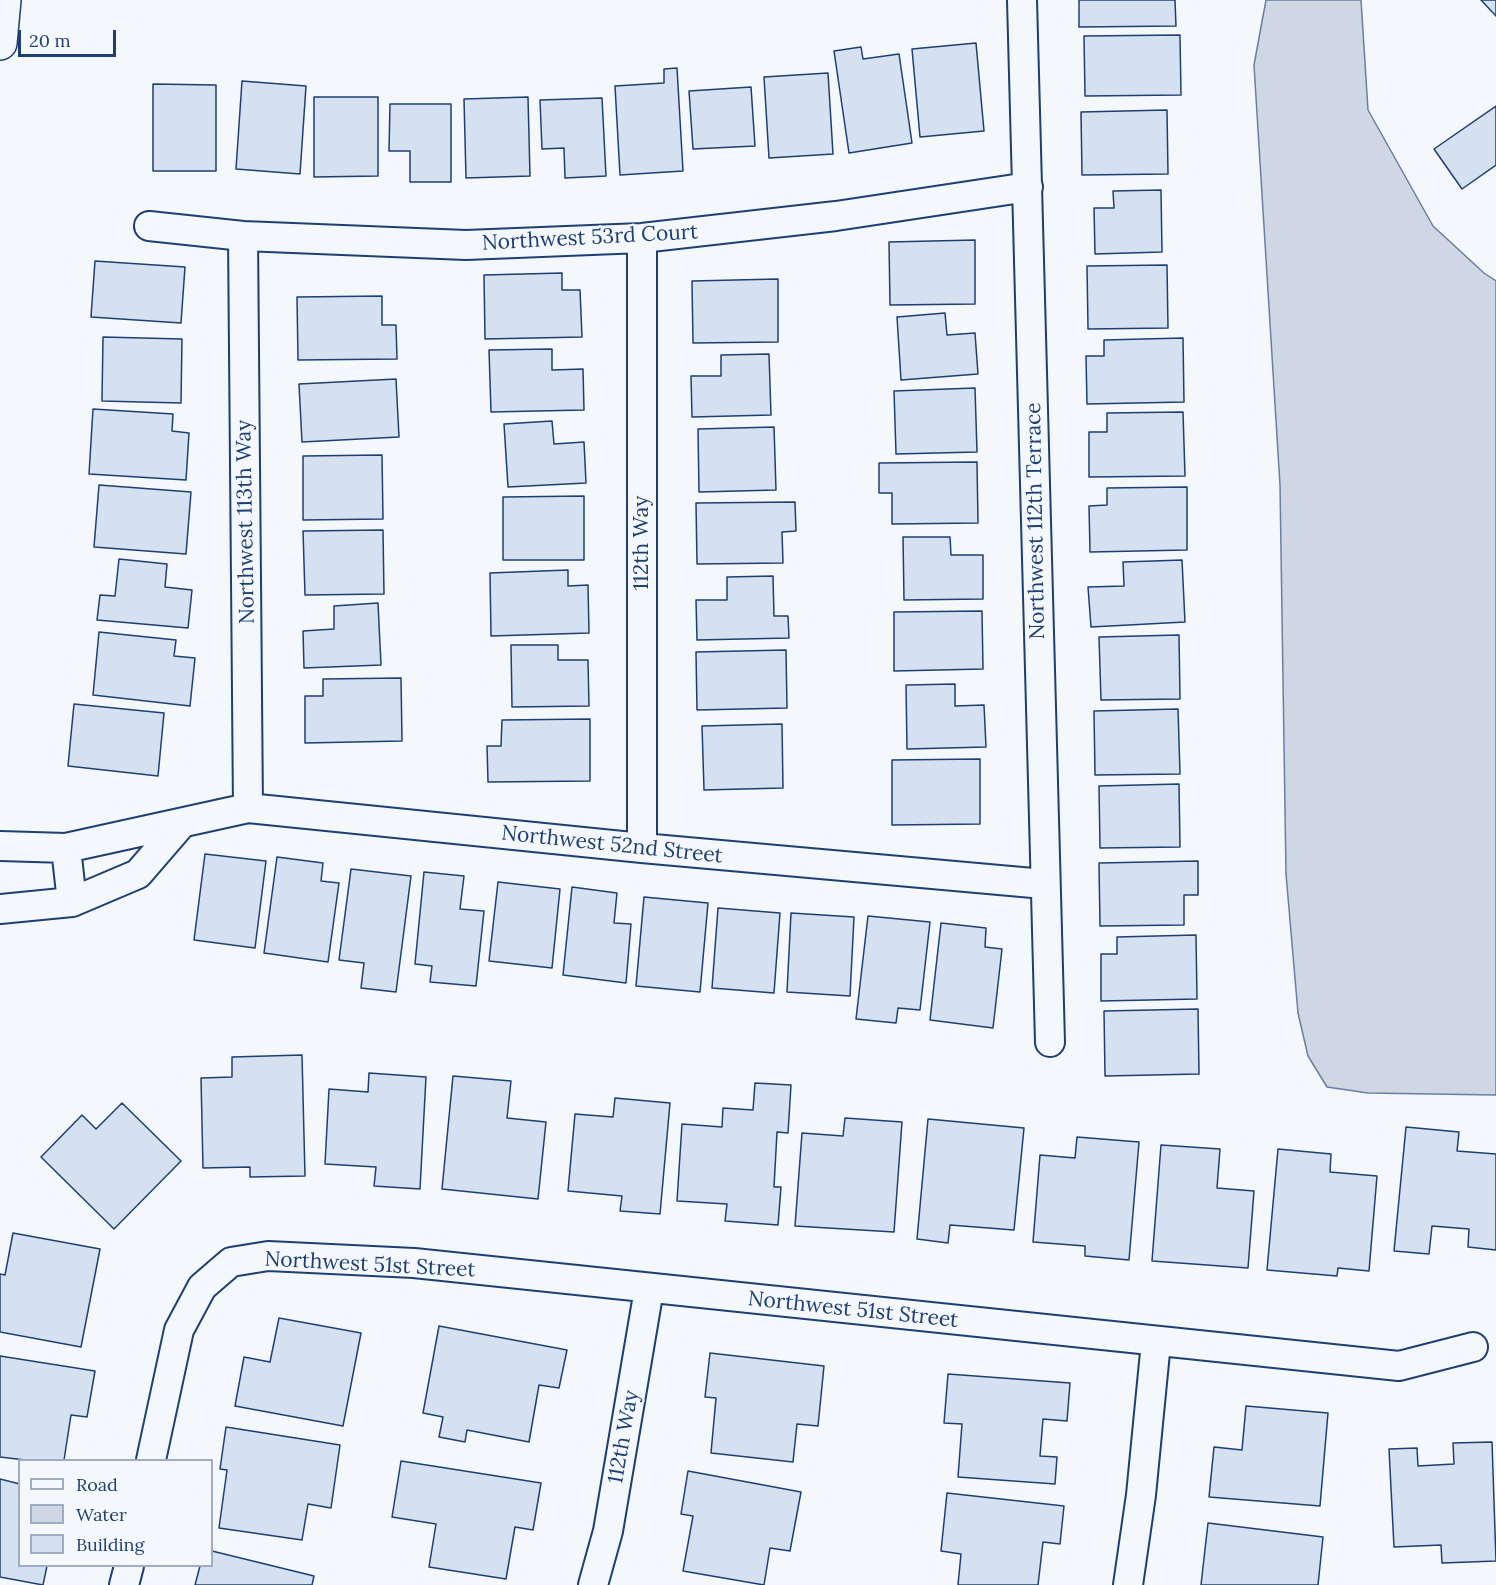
<!DOCTYPE html>
<html>
<head>
<meta charset="utf-8">
<style>
  body { margin:0 }
  #map { position:relative; width:1496px; height:1585px; overflow:hidden; background:#f4f7fb; font-family:Lora,serif }
  canvas { display:block }
  .legend { position:absolute; left:18px; top:1459px; width:195px; height:108px; box-sizing:border-box; background:#f4f7fb; border:2px solid #9eadc5; margin:0; padding:8px 10px; list-style:none; font-size:18px; color:#1d3f73 }
  .legend li { display:flex; align-items:center; gap:12px; height:30px }
  .legend b { width:30px; border:2px solid #9eadc5 }
  .scale { position:absolute; left:18px; top:30px; width:98px; height:27px; box-sizing:border-box; border:3px solid #1d3f73; border-top:0; padding-left:8px; font-size:18px; line-height:21px; white-space:nowrap; color:#1d3f73; -webkit-text-stroke:4px #f4f7fb; paint-order:stroke }
</style>
</head>
<body>
<div id="map">
<canvas width="1496" height="1585"></canvas>
<ul class="legend">
<li><b style="height:8px;background:#f4f7fb"></b>Road</li>
<li><b style="height:16px;background:#cfd7e4"></b>Water</li>
<li><b style="height:16px;background:#d5e0f0"></b>Building</li>
</ul>
<div class="scale">20 m</div>
</div>
<script>
const g = document.querySelector('canvas').getContext('2d');
g.lineJoin = 'round';
function paint(path, color) {
  g.fillStyle = color;
  g.fill(path, 'evenodd');
}
function trace(path, color, width, dash) {
  g.strokeStyle = color;
  g.lineWidth = width;
  g.lineCap = dash ? 'butt' : 'round';
  g.setLineDash(dash || []);
  g.stroke(path);
}
function write(font, color, halo, rows, align = 'center') {
  g.font = font + ' Lora,serif';
  g.lineWidth = 4.5;
  g.setLineDash([]);
  g.textBaseline = 'middle';
  g.strokeStyle = halo;
  g.fillStyle = color;
  for (const [text, x, y, turn = 0] of rows) {
    g.save();
    g.translate(x, y);
    g.rotate((+turn || 0) * Math.PI / 180);
    g.textAlign = isNaN(turn) ? turn : align;
    if (halo) g.strokeText(text, 0, 0);
    g.fillText(text, 0, 0);
    g.restore();
  }
}
const water = new Path2D(`
  M1266,0H1361L1368,110L1433,226L1484,273L1496,281V1095L1368,1093L1327,1087L1308,1056L1298,1013L1286,874L1280,485L1254,65Z`);
paint(water, '#cfd7e4');
trace(water, '#687fa3', 1.5);
const building = new Path2D(`
  M1079,0H1175L1176,26L1079,27Z
  M1481,0H1496V16Z
  M1180,35L1181,95L1085,96L1084,36Z
  M976,43L984,131L920,137L912,49Z
  M861,47L863,59L899,54L912,143L849,153L834,51Z
  M677,68L683,171L620,175L615,86L664,83V69Z
  M828,73L833,154L769,158L764,77Z
  M242,81L306,86L300,174L236,169Z
  M153,84L216,85V171H153Z
  M751,87L755,146L693,149L689,91Z
  M314,97H378V176L314,177Z
  M528,97L530,176L466,178L464,99Z
  M602,98L606,176L565,178L564,148L542,149L540,100Z
  M390,104H451V182H410V151H389Z
  M1496,106V165L1462,189L1434,149Z
  M1167,110L1168,174L1082,175L1081,112Z
  M1161,190L1162,252L1095,254L1094,208H1114L1113,191Z
  M975,240V304L890,305L889,242Z
  M95,261L185,267L181,323L91,317Z
  M1167,265L1168,328L1088,329L1087,266Z
  M562,273V290H580L582,337L485,339L484,275Z
  M778,279V342L693,343L692,281Z
  M382,296V325H396L397,359L298,360L297,297Z
  M945,313L947,335L975,333L978,374L901,380L897,317Z
  M103,337L182,339L181,403L102,401Z
  M1183,338L1184,402L1087,404L1086,356H1104V340Z
  M552,349V370L583,369L584,410L491,412L489,350Z
  M769,354L771,415L692,417L691,376H721V355Z
  M396,379L399,437L302,442L299,384Z
  M975,388L977,452L896,454L894,391Z
  M93,409L173,414L172,431L189,433L186,480L89,474Z
  M1183,412L1185,476L1089,477V432H1107V413Z
  M552,421L554,444L584,442L586,483L508,487L504,424Z
  M774,427L776,490L699,492L698,429Z
  M382,455L383,519L303,520V456Z
  M977,462L978,523L892,524V493H879V463Z
  M99,485L191,492L186,554L94,547Z
  M1187,487V550L1090,552L1089,506L1107,505V488Z
  M584,496V560H503V497Z
  M795,502L796,531L782,532L783,563L697,564L696,503Z
  M383,530L384,594L305,595L303,531Z
  M903,537H950L951,555H983V599L904,600Z
  M119,559L167,564L165,587L192,590L188,628L97,620L100,595L115,596Z
  M1182,560L1185,622L1091,627L1088,587L1124,586L1123,562Z
  M568,570V586L588,585L589,633L491,636L490,573Z
  M773,576L774,616H788L789,638L697,640L696,600H727V577Z
  M378,603L381,665L304,668L303,631L334,629V606Z
  M982,611L983,669L894,671V612Z
  M99,632L176,640L174,656L195,658L190,706L93,695Z
  M1179,635L1180,699L1101,700L1099,637Z
  M511,645H558V660H588L589,706L512,707Z
  M786,650L787,708L697,710L696,652Z
  M401,678L402,741L305,743V696H323V679Z
  M955,684V706L984,705L986,747L907,749L906,685Z
  M74,704L164,713L158,776L68,766Z
  M1178,709L1180,774L1095,775L1094,711Z
  M590,719V781L488,782L487,746H501L502,720Z
  M782,724L783,788L704,790L702,726Z
  M980,759V824L892,825V760Z
  M1179,784L1180,847L1100,848L1099,786Z
  M205,854L266,861L255,948L194,940Z
  M277,857L323,863L321,881L339,883L328,962L264,953Z
  M1198,861V895H1184V925L1100,926L1099,863Z
  M351,869L411,876L396,992L361,988L364,963L339,960Z
  M424,872L464,876L460,909L484,911L476,986L430,982L432,966L415,964Z
  M498,882L560,889L552,968L489,961Z
  M572,887L617,893L614,923L631,924L626,983L563,975Z
  M644,897L708,903L700,992L636,986Z
  M718,908L780,913L774,993L712,988Z
  M791,913L854,917L850,996L787,992Z
  M868,916L930,922L920,1010L898,1008L896,1023L856,1019Z
  M941,923L986,928L985,947L1002,949L993,1028L930,1020Z
  M1196,935L1197,999L1101,1001V954H1117V937Z
  M1198,1009L1199,1074L1105,1076L1104,1011Z
  M302,1055L305,1176L250,1177V1167L203,1168L201,1078L232,1077V1057Z
  M369,1073L426,1077L420,1189L374,1186L376,1167L325,1164L329,1089L368,1092Z
  M453,1076L511,1081L507,1118L546,1122L538,1199L442,1189Z
  M755,1083L791,1085L788,1133L777,1132L774,1187H781L778,1225L725,1221L727,1204L677,1201L682,1124L722,1127L723,1108L753,1110Z
  M615,1098L670,1103L660,1214L620,1211L622,1196L568,1191L575,1114L613,1117Z
  M122,1103L181,1161L114,1229L41,1157L82,1115L96,1129Z
  M845,1118L902,1122L894,1232L795,1226L802,1133L843,1136Z
  M928,1119L1024,1128L1014,1230L950,1225L948,1243L917,1239Z
  M1406,1127L1459,1132L1457,1151L1496,1154V1250L1468,1247L1469,1229L1432,1226L1429,1254L1394,1251Z
  M1077,1137L1139,1142L1129,1260L1085,1256V1246L1033,1242L1040,1155L1075,1158Z
  M1161,1145L1220,1149L1217,1188L1254,1191L1248,1268L1152,1261Z
  M1278,1149L1331,1154L1330,1172L1377,1176L1369,1271L1338,1268L1337,1276L1267,1270Z
  M13,1233L100,1249L81,1347L0,1332V1274L5,1275Z
  M279,1318L361,1333L343,1426L235,1406L244,1357L270,1362Z
  M439,1326L567,1350L559,1388L539,1385L529,1442L467,1430L465,1442L439,1437L443,1417L423,1413Z
  M710,1353L824,1366L818,1426L797,1424L793,1462L711,1453L716,1398L705,1397Z
  M0,1356L95,1371L87,1417L71,1415L64,1460H25L0,1457Z
  M948,1374L1070,1383L1067,1421L1043,1419L1040,1456L1057,1457L1055,1484L958,1477L962,1424L944,1423Z
  M1246,1406L1328,1413L1320,1506L1209,1497L1214,1447L1242,1450Z
  M226,1427L340,1445L331,1508L308,1504L302,1540L219,1528L227,1470L220,1469Z
  M1492,1442L1496,1561L1442,1563L1441,1545L1394,1547L1389,1449L1417,1448L1418,1466L1454,1464L1453,1443Z
  M401,1461L541,1483L533,1530L515,1527L506,1579L429,1567L436,1524L392,1517Z
  M688,1471L801,1492L790,1551L770,1548L764,1585L683,1571L693,1516L681,1514Z
  M0,1479L20,1484V1566H47L43,1585L0,1577Z
  M947,1493L1064,1506L1060,1544L1043,1542L1038,1585H958L961,1554L941,1551Z
  M1208,1523L1323,1537L1318,1585H1201Z
  M212,1551L314,1576L312,1585H195L200,1566H212Z`);
paint(building, '#d5e0f0');
trace(building, '#1d3f73', 1.5);
const minor = new Path2D(`
  M1022,0L1050,1042
  M149,226L243,236L466,245L642,238L836,216L1028,187
  M243,236L248,808
  M642,238V848
  M0,846L66,848L248,808L642,848L1044,884
  M66,848L72,902
  M0,909L72,902L138,874L182,823
  M151,1460L179,1330L202,1287L231,1262L268,1256L414,1263L1399,1366L1473,1347
  M124,1585L129,1566
  M593,1585L608,1531L649,1289
  M1128,1585L1141,1495L1156,1342`);
const secondary = new Path2D(`
  M0,43L4,0`);
trace(minor, '#1d3f73', 32);
trace(secondary, '#1d3f73', 36);
trace(minor, '#f4f7fb', 28);
trace(secondary, '#f4f7fb', 33);
write('21px', '#1d3f73', '#f4f7fb', [
  ["Northwest 53rd Court",590,238,-3],
  ["Northwest 112th Terrace",1036,521,-91],
  ["Northwest 113th Way",246,522,-91],
  ["112th Way",642,543,-90],
  ["Northwest 52nd Street",612,845,6],
  ["Northwest 51st Street",370,1265,3],
  ["Northwest 51st Street",853,1310,6],
  ["112th Way",624,1437,-80]
]);
</script>
</body>
</html>
